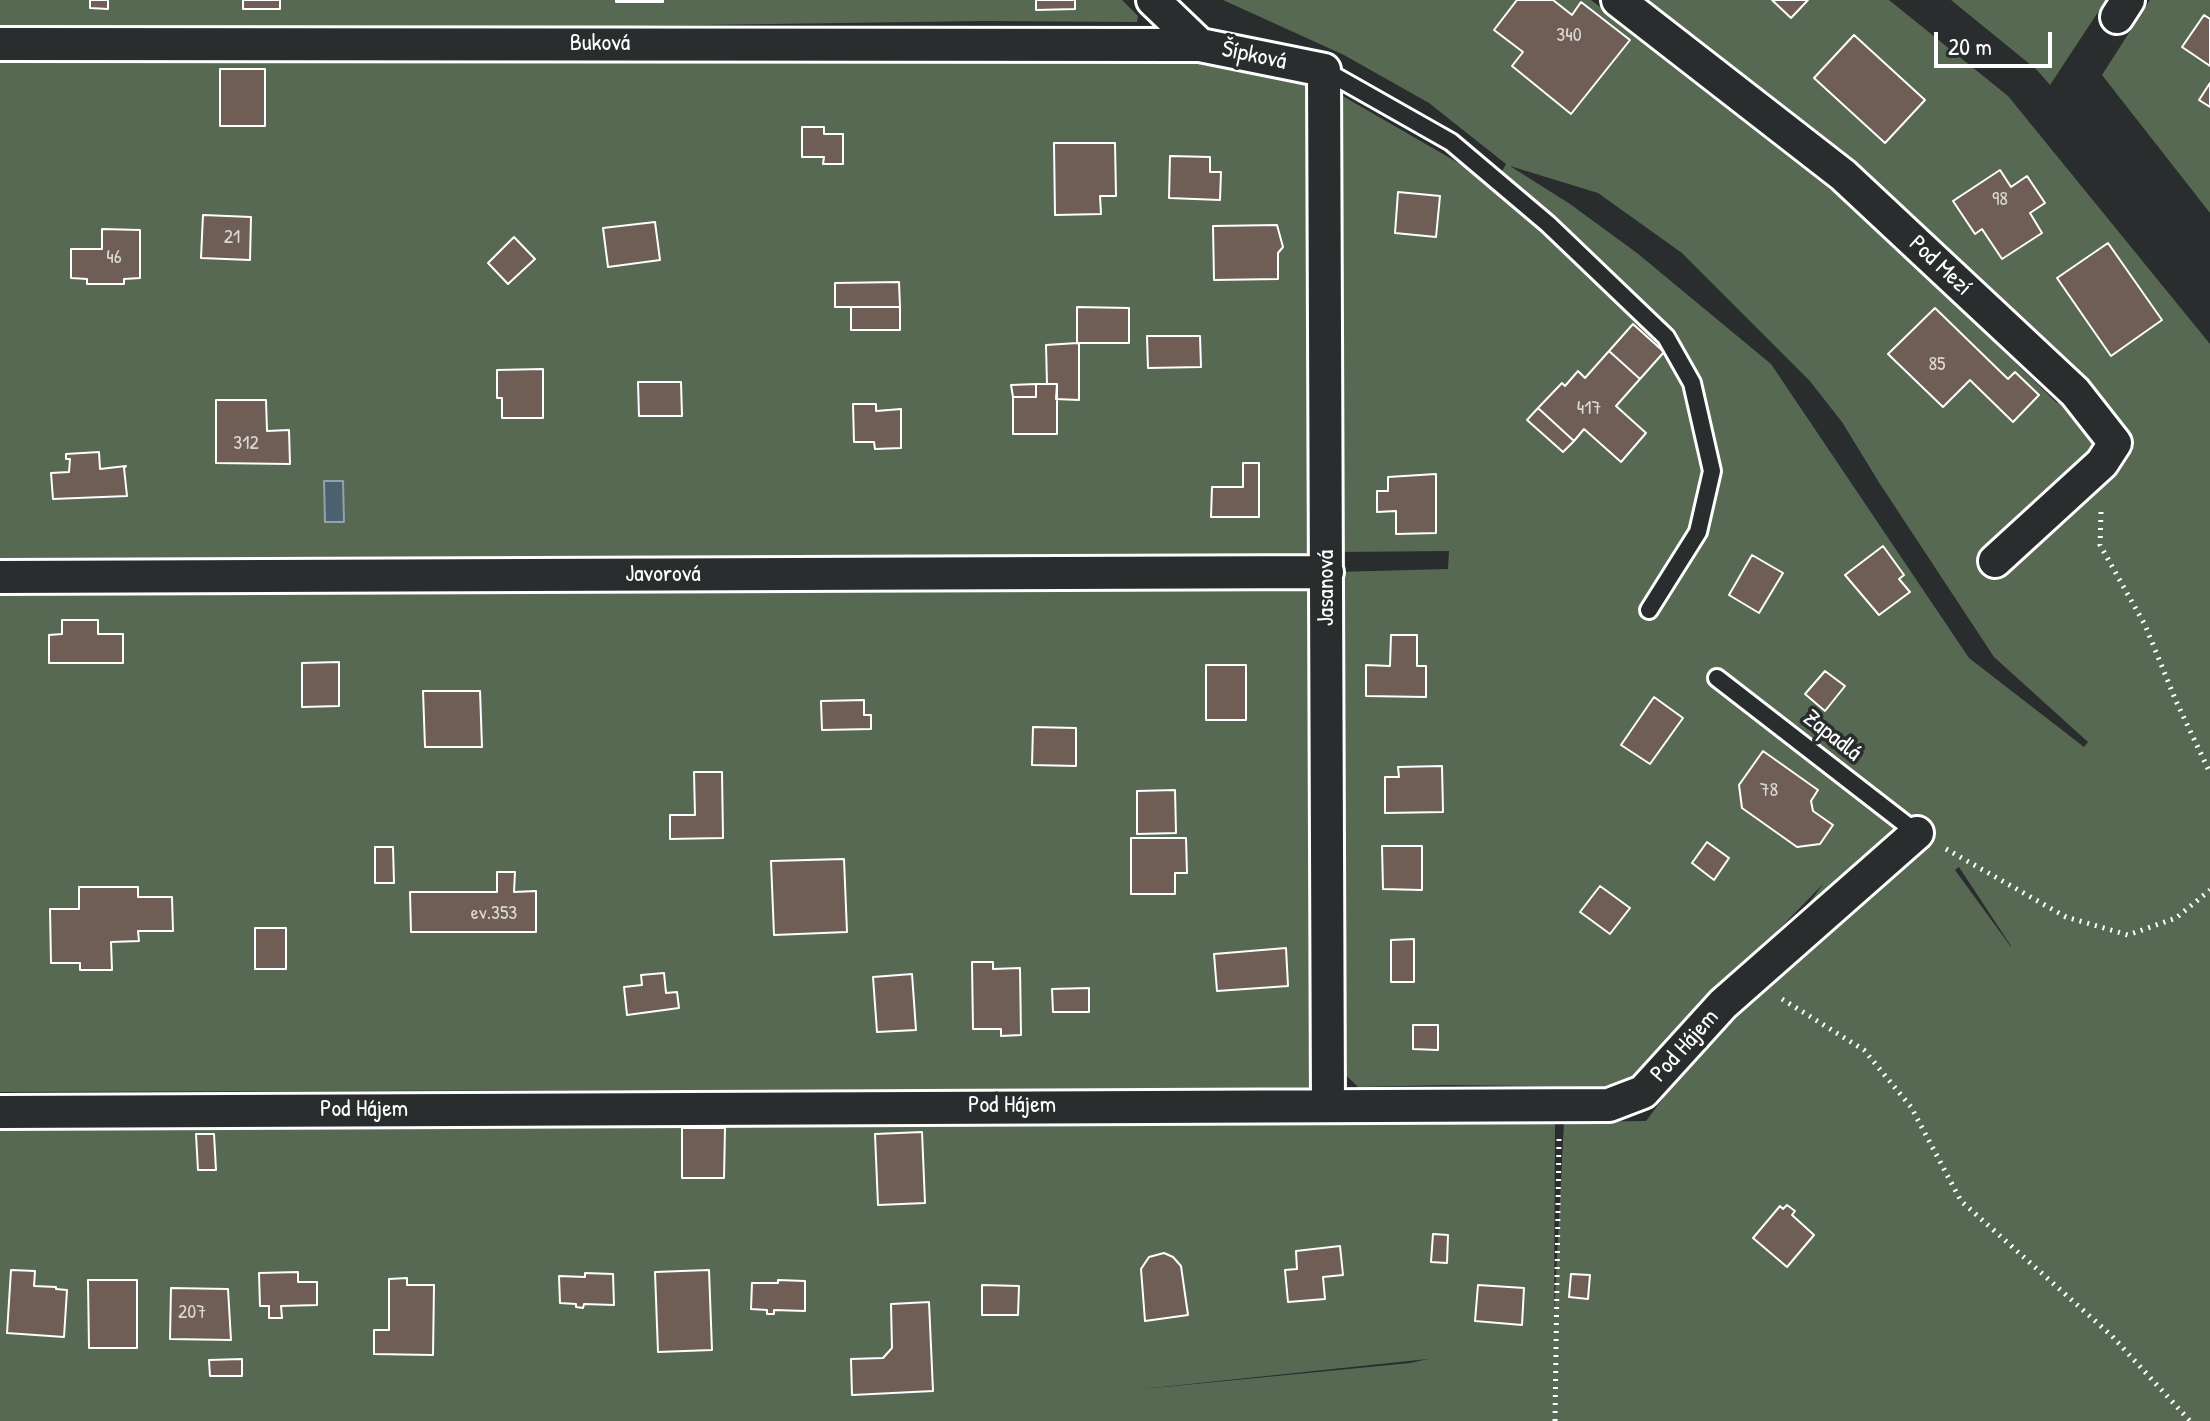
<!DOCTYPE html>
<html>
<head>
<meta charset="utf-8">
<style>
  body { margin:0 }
  #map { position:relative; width:2210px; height:1421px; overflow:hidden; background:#2a2d2e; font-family:"Patrick Hand",sans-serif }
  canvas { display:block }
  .scale { position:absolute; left:1934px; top:32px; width:118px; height:36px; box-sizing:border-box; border:4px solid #fff; border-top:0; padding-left:10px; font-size:24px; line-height:28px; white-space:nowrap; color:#fff; -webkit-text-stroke:6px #2a2d2e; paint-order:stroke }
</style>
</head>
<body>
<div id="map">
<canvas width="2210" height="1421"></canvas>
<div class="scale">20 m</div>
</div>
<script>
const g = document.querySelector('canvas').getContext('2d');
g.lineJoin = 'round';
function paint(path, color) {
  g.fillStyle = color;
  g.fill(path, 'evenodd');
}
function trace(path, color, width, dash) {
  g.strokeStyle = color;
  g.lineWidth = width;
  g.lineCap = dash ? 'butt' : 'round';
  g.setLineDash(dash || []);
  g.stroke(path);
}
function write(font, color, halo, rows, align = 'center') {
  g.font = font + ' "Patrick Hand",sans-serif';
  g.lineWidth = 7;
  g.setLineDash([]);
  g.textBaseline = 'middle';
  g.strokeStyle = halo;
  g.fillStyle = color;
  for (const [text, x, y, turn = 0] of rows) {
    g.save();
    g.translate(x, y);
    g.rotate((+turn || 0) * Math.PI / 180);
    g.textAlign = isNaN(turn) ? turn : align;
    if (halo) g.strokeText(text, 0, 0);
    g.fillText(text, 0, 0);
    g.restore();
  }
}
paint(new Path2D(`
  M0,0H1122L1138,16L1137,22L984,21L558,27H0Z
  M1223,0H1591L1837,190L2057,403L2085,390L1641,0H1889L2008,96L2210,344V1421H0V1130L1555,1122L1554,1316L1564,1122L1646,1121L1824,883L1691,1020L1659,1062L1622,1087L1447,1085L1358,1087L1337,1066V572L1448,569L1449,551L1337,552L1334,91L1495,184L1506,164L1429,103L1344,55ZM1510,166L1598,193L1682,253L1809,380L1842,422L1880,484L1994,657L2088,742L2084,747L1969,658L1771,364L1637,253L1570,204ZM1959,867L2011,946V947L1955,870ZM1428,1359L1410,1363L1133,1390Z
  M1951,0H2106L2050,85L2037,70Z
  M2150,0H2210V213L2102,75Z
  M1190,54L1316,85L1319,554L0,559V61L559,63L746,57Z
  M1129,589H1319L1322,1088L0,1092V594L938,592Z`), '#586953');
const water = new Path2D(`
  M324,481H343L344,522H325Z`);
paint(water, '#4c6270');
trace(water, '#94a1a9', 2);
const building = new Path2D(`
  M90,0H108V9L90,8Z
  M243,0H280V9H243Z
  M616,0H663V2H616Z
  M1036,0H1075V9L1036,10Z
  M1517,0H1553L1572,15L1581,2L1630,40L1571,114L1512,66L1523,52L1494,30Z
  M1772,0H1808L1791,18Z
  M2204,15L2210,19V66L2182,47Z
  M1854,35L1925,100L1885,143L1814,78Z
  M220,69H265V126H220Z
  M2210,83V107L2199,100Z
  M802,127H824V134H843V164H823L824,157H802Z
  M1054,143H1115L1116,196H1100L1101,214L1055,215Z
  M1170,156L1210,157V172H1221L1220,200L1169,198Z
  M2000,170L2011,187L2027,176L2045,203L2030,213L2042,233L2002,259L1982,229L1975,234L1953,201Z
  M1398,192L1440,196L1436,237L1395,233Z
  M203,215L251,217L250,260L201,258Z
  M655,222L660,260L608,267L603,228Z
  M1277,225L1283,247L1278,253V279L1214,280L1213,226Z
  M102,229L140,230V278L124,279V284H87V279L71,278V249H102Z
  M514,237L535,259L508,284L488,263Z
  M2108,243L2162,320L2111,356L2057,278Z
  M899,282L900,307H835V283Z
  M851,307H900V330H851Z
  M1077,307L1129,308V343H1077Z
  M1935,308L2008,379L2015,372L2039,395L2013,422L1970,380L1943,407L1888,354Z
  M1633,324L1664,352L1640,379L1609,351Z
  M1147,336H1200L1201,367L1148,368Z
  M1077,343L1079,344V400L1056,399L1057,384H1047L1046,345Z
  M1609,351L1640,379L1616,406L1646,433L1621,462L1584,429L1574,441L1538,408L1562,383L1565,386L1578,371L1585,378Z
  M543,369V418H502V398H497V370Z
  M638,382H681L682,416H639Z
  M1036,384V397H1013L1011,385Z
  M1036,384H1057V434H1013V397H1036Z
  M216,400H266L267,431L289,430L290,464L216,463Z
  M853,404H876V411L901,409V448L875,449L874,442H854Z
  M1538,408L1574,441L1563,452L1527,420Z
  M99,452L100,469L126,466L124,468L127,496L53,499L51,473L69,472L70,459H66V454Z
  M1243,463H1259V517H1211L1212,487H1243Z
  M1436,474V533L1396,534V511L1377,512V491H1388V477Z
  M1883,546L1904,575L1899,579L1910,592L1879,615L1845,575Z
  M1752,555L1783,573L1759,613L1729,595Z
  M62,620H98V634H123V663H49V635L62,634Z
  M1391,635H1417V666H1426V697L1366,696V665L1390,666Z
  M339,662V706L302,707V663Z
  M1206,665H1246V720H1206Z
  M1825,671L1845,686L1825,711L1805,694Z
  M423,691H480L482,747H425Z
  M1654,697L1683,718L1650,764L1621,745Z
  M864,700V715H871V729L822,730L821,701Z
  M1033,727L1076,728V766L1032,765Z
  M1763,751L1818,790L1811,801L1813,811L1833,825L1820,844L1797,847L1742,808L1739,785Z
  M1442,766L1443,812L1385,813V777H1399L1398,767Z
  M694,772H722L723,838L670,839V815H695Z
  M1175,790L1176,833L1137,834V791Z
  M1131,838H1186L1187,873H1175V894H1131Z
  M1707,842L1729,858L1714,880L1692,863Z
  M1382,846H1422V890L1383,889Z
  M375,847H393L394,883H375Z
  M844,859L847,932L774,935L771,861Z
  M497,872H515L514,892L536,891V932H411L410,892H497Z
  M1600,886L1630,908L1610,934L1580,912Z
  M79,887H138V897H172L173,931H138L139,941L111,942L112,970H80V963H51L50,909H79Z
  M255,928H286V969H255Z
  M1414,939V982H1391V940Z
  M1286,948L1288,986L1217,991L1214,954Z
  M972,962H993V969L1020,968L1021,1035L1001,1036V1029H973Z
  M664,973L666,993L677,992L679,1008L627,1015L624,987L642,985L641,975Z
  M912,974L916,1030L877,1032L873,977Z
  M1089,988V1012H1053L1052,989Z
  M1413,1025H1438V1050L1413,1049Z
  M682,1128H725L724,1178H682Z
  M922,1132L925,1203L878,1205L875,1134Z
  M196,1134H214L216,1170H198Z
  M1787,1205L1795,1211L1792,1215L1814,1235L1787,1267L1753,1238L1780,1206L1783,1209Z
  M1433,1234L1448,1235L1447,1263L1431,1262Z
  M1340,1246L1343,1275L1323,1277L1325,1299L1288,1302L1285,1270L1297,1269L1296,1251Z
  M1164,1253L1173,1257L1181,1266L1188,1315L1145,1321L1141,1269L1149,1257Z
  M11,1270L35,1271L34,1286L56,1287V1289L67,1290L64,1337L7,1333Z
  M709,1270L712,1350L658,1352L655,1272Z
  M298,1272V1282H317V1305L281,1306L282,1318H269V1306H260L259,1273Z
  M585,1273L613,1274L614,1305L584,1304L583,1308L576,1307V1304L560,1303L559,1276L585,1277Z
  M1571,1274L1590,1275L1588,1299L1569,1297Z
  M407,1278V1285H434L433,1355L374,1354V1330H389V1279Z
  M88,1280H137V1348H89Z
  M778,1280L805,1281V1311L774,1310V1314H767V1310L751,1309L752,1283H778Z
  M982,1285L1019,1286L1018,1315H982Z
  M1478,1285L1524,1288L1522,1325L1475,1321Z
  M171,1288L228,1289L231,1340L170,1339Z
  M929,1302L933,1391L852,1395L851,1359L883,1358L892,1348L891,1304Z
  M242,1359V1376H210L209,1360Z`);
paint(building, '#6e5e55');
trace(building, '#fff', 2);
const lane = new Path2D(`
  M1324,70L1451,142L1548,224L1666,337L1692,383L1712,471L1698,532L1649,610
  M1717,678L1917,833`);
const street = new Path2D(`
  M1153,0L1200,45L1324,70L1328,1105
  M1618,0L1843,175L2075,392L2115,443L2102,463L1995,561
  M2117,17L2128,0
  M0,44L1200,45
  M0,577L1327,572
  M0,1112L1609,1105L1643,1092L1723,1004L1917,833`);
trace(lane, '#fff', 22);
trace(street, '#fff', 38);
trace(new Path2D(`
  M2101,512L2100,545L2145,625L2176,701L2210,773
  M1946,849L2066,917L2128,935L2176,918L2210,890
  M1782,999L1864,1050L1911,1107L1961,1201L2112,1336L2190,1421
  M1555,1421L1559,1138`), '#fff', 5, [2, 6]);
trace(lane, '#2a2d2e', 16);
trace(street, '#2a2d2e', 32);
write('20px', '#dbd7d4', null, [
  ["340",1569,36],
  ["98",2000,200],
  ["21",232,238],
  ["46",114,258],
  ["85",1937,365],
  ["417",1589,409],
  ["312",246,444],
  ["78",1769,791],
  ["ev.353",494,914],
  ["207",192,1313]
]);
write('24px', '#fff', '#2a2d2e', [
  ["Buková",600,44],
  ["Šípková",1254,56,12],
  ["Pod Mezí",1940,266,43],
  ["Javorová",663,575],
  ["Jasanová",1327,588,-90],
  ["Zapadlá",1832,736,38],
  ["Pod Hájem",1685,1046,-48],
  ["Pod Hájem",1012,1106],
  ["Pod Hájem",364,1110]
]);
</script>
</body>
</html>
